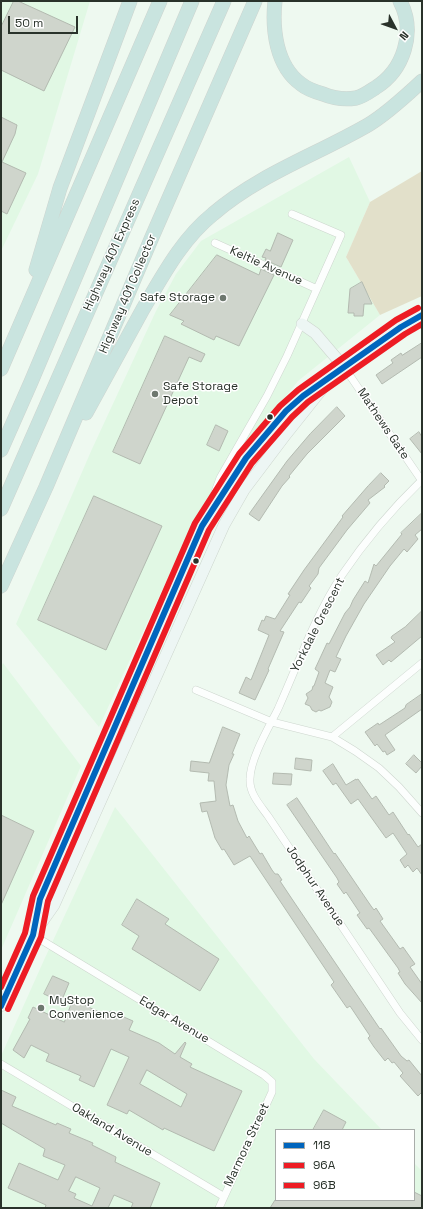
<!DOCTYPE html>
<html>
<head>
<meta charset="utf-8">
<style>
  body { margin:0 }
  #map { position:relative; width:423px; height:1209px; overflow:hidden; background:#eef9f0; font-family:"Space Grotesk",sans-serif }
  canvas { display:block }
  .frame { position:absolute; inset:0; border:2px solid #29322a; pointer-events:none }
  .legend { position:absolute; left:275px; top:1129px; width:140px; height:72px; box-sizing:border-box; background:#fff; border:1px solid #a9adaa; margin:0; padding:5px 7px; list-style:none; font-size:12px; color:#29322a }
  .legend li { display:flex; align-items:center; gap:8px; height:20px }
  .legend b { width:20px; border:1px solid #a9adaa }
  .north { position:absolute; left:375px; top:8px; width:40px; height:40px; -webkit-text-stroke:3px #fff; paint-order:stroke; rotate:131deg; font-size:11px; font-weight:700; line-height:16px; text-align:center; color:#29322a }
  .north::after { content:''; display:block; margin:auto; width:14px; height:18px; background:#29322a; clip-path:polygon(50% 0,100% 100%,50% 72%,0 100%) }
  .scale { position:absolute; left:8px; top:16px; width:70px; height:18px; box-sizing:border-box; border:2px solid #29322a; border-top:0; padding-left:5px; font-size:12px; line-height:14px; white-space:nowrap; color:#29322a; -webkit-text-stroke:3px #fff; paint-order:stroke }
</style>
</head>
<body>
<div id="map">
<canvas width="423" height="1209"></canvas>
<div class="frame"></div>
<ul class="legend">
<li><b style="height:5px;background:#0065bd"></b>118</li>
<li><b style="height:5px;background:#ed1c24"></b>96A</li>
<li><b style="height:5px;background:#ed1c24"></b>96B</li>
</ul>
<div class="north">N</div>
<div class="scale">50 m</div>
</div>
<script>
const g = document.querySelector('canvas').getContext('2d');
g.lineJoin = 'round';
function paint(path, color) {
  g.fillStyle = color;
  g.fill(path, 'evenodd');
}
function trace(path, color, width, dash) {
  g.strokeStyle = color;
  g.lineWidth = width;
  g.lineCap = dash ? 'butt' : 'round';
  g.setLineDash(dash || []);
  g.stroke(path);
}
function write(font, color, halo, rows, align = 'center') {
  g.font = font + ' "Space Grotesk",sans-serif';
  g.lineWidth = 3;
  g.setLineDash([]);
  g.textBaseline = 'middle';
  g.strokeStyle = halo;
  g.fillStyle = color;
  for (const [text, x, y, turn = 0] of rows) {
    g.save();
    g.translate(x, y);
    g.rotate((+turn || 0) * Math.PI / 180);
    g.textAlign = isNaN(turn) ? turn : align;
    if (halo) g.strokeText(text, 0, 0);
    g.fillText(text, 0, 0);
    g.restore();
  }
}
paint(new Path2D(`
  M1,1H90L38,174L1,251Z
  M349,157L370,202L346,257L380,315L298,381L246,447L193,523L99,727L16,624L92,449L156,311L176,274L201,241Z
  M3,663L81,766L1,950V667Z
  M115,807L314,1059L382,1130H276V1200H414V1163L422,1171V1208H1V1056L44,960Z`), '#e1f8e4');
paint(new Path2D(`
  M422,171V296L380,315L346,257L370,202Z`), '#e2e0ca');
const building = new Path2D(`
  M14,1H18L75,27L44,91L1,70V27Z
  M1,117L17,125L15,134L2,162L26,173L7,214L1,211Z
  M278,233L293,240L281,267L265,260L266,258L262,257L266,249L270,251Z
  M217,255L259,275L261,269L274,275L239,346L216,336L214,340L181,324L184,321L170,315Z
  M362,282L372,304H364L363,316H354V313H348L350,289Z
  M165,336L205,354L201,362L189,357L140,464L113,452Z
  M422,343V357L382,384L376,375L393,363L391,360L401,353L402,355Z
  M337,407L345,416L307,454L289,476L290,477L282,486L259,521L249,514L287,461L310,434Z
  M216,425L228,431L219,451L207,445Z
  M419,432L422,437V454L410,439Z
  M381,473L389,481L384,486L385,487L368,500L370,503L347,530L319,568L318,574L309,586L311,588L301,603L299,602L280,631L284,632L268,669L269,670L255,700L239,693L246,677L251,680L269,635L258,630L262,620L264,621L266,616L275,619L290,595L288,594L304,570L343,517L342,516L368,486Z
  M94,496L162,526L106,650L38,620Z
  M422,513V529L415,535L418,539L407,552L404,549L390,566L364,604L346,636L336,657L341,659L335,672L330,670L325,683L333,687L329,697L332,702L330,707L321,711L319,710L316,712L312,710L310,706L305,704L308,698L306,694L312,690L313,686H314L319,672L315,669L327,643L329,644L345,613L350,607L353,600L365,581L368,583L374,564L376,566L402,534L401,533Z
  M422,611V636L391,662L389,660L383,665L376,655L395,642L391,638L392,636L405,627Z
  M422,694V709L385,735L395,750L387,755L385,751L383,752L377,744L375,746L365,732L378,723L379,725L405,708L406,705Z
  M223,727L240,734L232,754H234L229,765L226,785L230,806L233,805L238,821L247,838L249,836L260,854L262,853L272,870L275,874H278L282,880L280,881L292,899L380,1029L381,1028L401,1056L407,1061L409,1060L422,1076V1092L418,1096L400,1076L403,1073L394,1062L392,1063L388,1058L385,1061L374,1047L368,1038L370,1036L350,1006L347,1008L331,985L334,982L250,856L234,865L224,849L222,850L215,838L207,811L202,812L200,803L216,801L214,781H208L209,773L190,771L191,761L209,763Z
  M414,755L422,763V766L416,773L406,764Z
  M296,758L312,760L311,771L295,769Z
  M333,764L346,785L356,779V780L358,779L372,799L376,796L389,815L393,812L408,835L409,834L418,847L422,844V875L417,868L413,872L408,865L405,868L400,860L407,854L393,833L386,838L358,799L351,804L336,783L333,785L323,771Z
  M274,773L292,774L291,785L273,784Z
  M297,798L334,854L335,853L371,906L374,910L376,908L383,919L380,921L400,949L403,947L415,964L410,967L422,984V1003L405,984L398,973L400,972L398,968L369,928L367,929L357,915L360,913L346,892L344,894L337,884L339,882L337,878L287,805Z
  M1,815L34,831L1,905Z
  M137,899L169,919L165,924L219,959L200,991L132,949L139,936L122,925Z
  M53,976L69,983L61,1002L44,994Z
  M73,1000L108,1016L110,1011L133,1021L129,1030L159,1043L175,1054L185,1042L186,1043L180,1057L192,1064L190,1067L242,1091L214,1151L164,1128L163,1130L129,1110L127,1114L107,1105L129,1057L111,1049L94,1087L79,1080L81,1076L46,1061L49,1054L31,1045L24,1058L13,1050L30,1019L28,1018L33,1007L64,1022ZM147,1070L187,1094L181,1107L140,1084Z
  M1,1090L16,1097L12,1106L56,1125L57,1123L71,1129L69,1133L93,1143L92,1145L116,1157L115,1162L160,1183L150,1208H131L133,1203L114,1195L108,1208H45L46,1205L8,1188L19,1163L58,1180L65,1165L43,1156L45,1149L1,1123ZM76,1177L100,1188L92,1206L74,1198L76,1194L69,1191Z
  M324,1110L346,1122L342,1130H313Z
  M414,1192L422,1196V1208H270L275,1200H414Z`);
paint(building, '#cfd5cc');
trace(building, '#b3bab0', 1);
const street = new Path2D(`
  M215,243L317,289
  M344,367L422,481
  M422,480C392,509 365,541 342,575C315,616 298,664 278,709C269,727 250,759 250,779C249,793 260,805 268,816L400,1013L422,1040
  M208,511L220,478L267,396L287,356L341,235L292,214
  M196,690L272,722L332,737L355,751L379,768L399,787L422,813
  M332,737L422,663
  M33,935L264,1075L272,1082V1092L219,1208
  M1,1064L223,1196`);
const secondary = new Path2D(`
  M302,324L315,333L344,367
  M33,935L40,899L202,526L246,458L286,411L303,396L401,327L422,315
  M1,1006L33,935L54,905L224,525L244,490L287,433L326,384`);
const highway = new Path2D(`
  M275,1C272,29 276,66 301,84C307,89 316,92 323,94C333,98 345,100 356,98C362,97 369,92 375,88C404,70 416,32 400,1
  M36,270L60,188L130,1
  M1,369L160,1
  M86,413C105,378 124,343 143,309C163,275 182,239 213,214C258,175 316,155 368,125C385,115 407,95 422,81
  M1,450L31,382L192,1
  M1,509L224,1
  M1,586L46,487L152,237L255,1`);
trace(street, '#cdd6ce', 8);
trace(secondary, '#cdd6ce', 12);
trace(highway, '#ced4cf', 15);
trace(street, '#fcfefd', 7);
trace(secondary, '#edf6f4', 11);
trace(highway, '#c9e4df', 14);
trace(new Path2D(`
  M1,1006L33,935L40,899L202,526L246,458L286,411L303,396L401,327L422,315`), '#0065bd', 6);
trace(new Path2D(`
  M8,1009L41,937L48,901L209,530L252,463L292,417L308,402L405,334L422,324`), '#ed1c24', 6);
trace(new Path2D(`
  M1,987L25,933L33,896L195,523L239,454L280,406L298,390L396,320L418,308`), '#ed1c24', 6);
for (const [x, y, r, color] of [
  [223,298,4,"#6e786f"],
  [155,394,4,"#6e786f"],
  [270,417,3.5,"#29322a"],
  [196,561,3.5,"#29322a"],
  [41,1008,4,"#6e786f"]
]) {
  const dot = new Path2D();
  dot.arc(x, y, r, 0, 2 * Math.PI);
  g.fillStyle = color;
  g.fill(dot);
  trace(dot, '#fff', 1.5);
}
write('12px', '#29322a', '#fff', [
  ["Highway 401 Express",112,255,-66],
  ["Keltie Avenue",266,266,24],
  ["Highway 401 Collector",128,294,-67],
  ["Mathews Gate",383,424,56],
  ["Yorkdale Crescent",318,625,-63],
  ["Jodphur Avenue",315,886,56],
  ["Edgar Avenue",174,1020,31],
  ["Oakland Avenue",112,1130,31],
  ["Marmora Street",247,1145,-65]
]);
write('12px', '#29322a', '#fff', [
  ["Safe Storage",215,298,"right"],
  ["Safe Storage",163,387],
  ["Depot",163,401],
  ["MyStop",49,1001],
  ["Convenience",49,1015]
], 'left');
</script>
</body>
</html>
